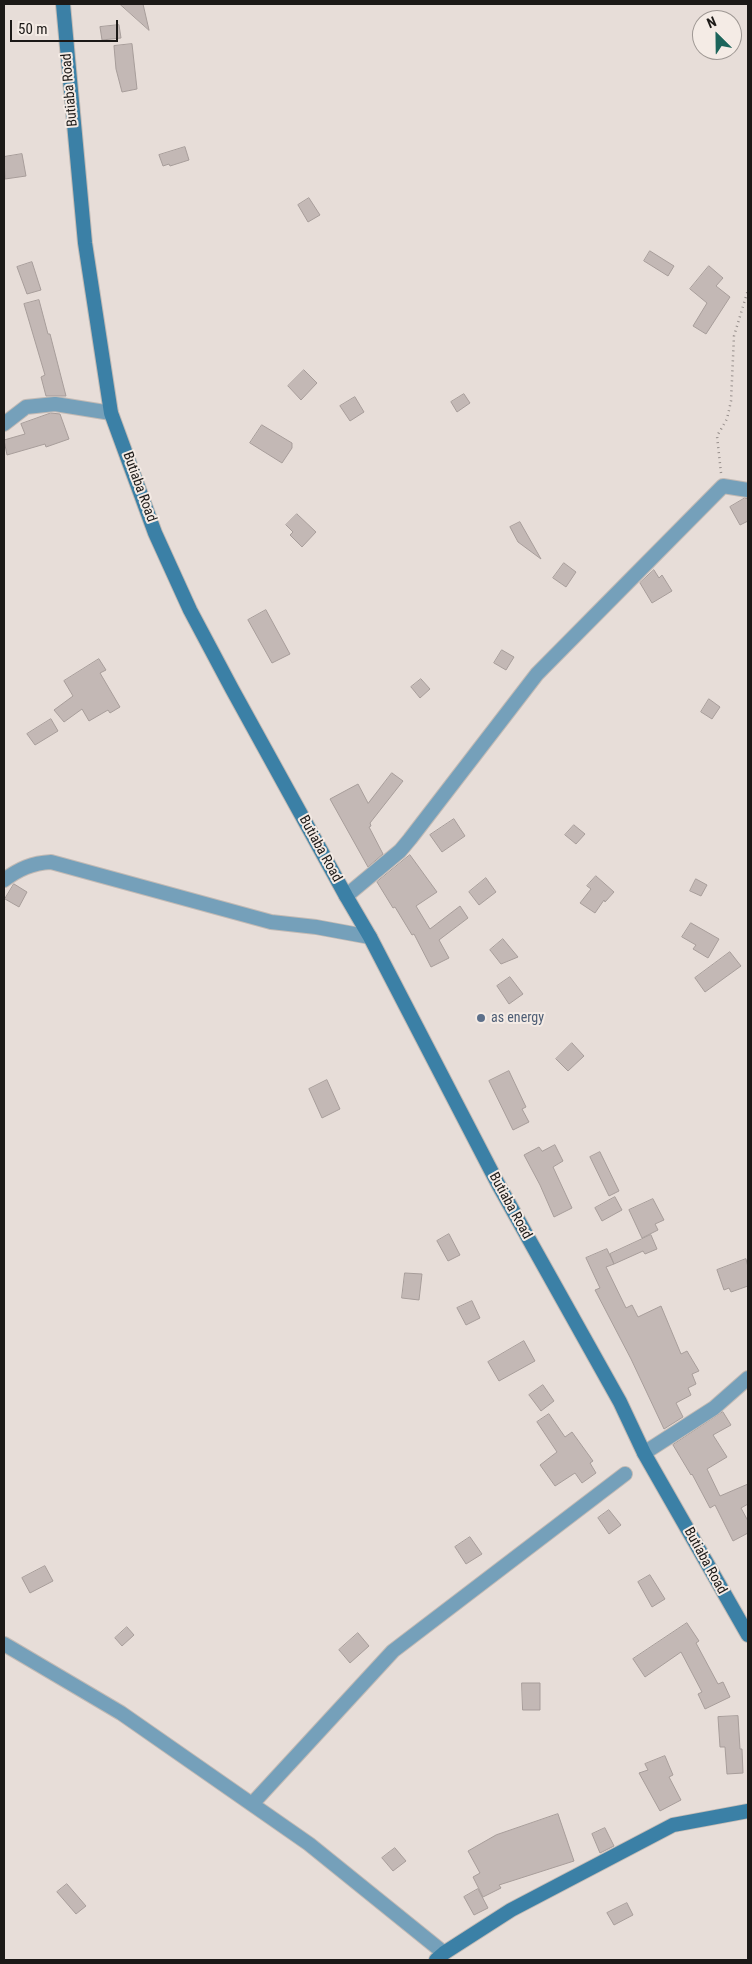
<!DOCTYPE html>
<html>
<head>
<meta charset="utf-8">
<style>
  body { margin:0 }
  #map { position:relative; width:752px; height:1964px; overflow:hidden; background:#e7ddd8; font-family:"Roboto Condensed",sans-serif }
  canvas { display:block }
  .frame { position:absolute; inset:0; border:5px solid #1c1917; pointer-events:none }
  .north { position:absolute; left:692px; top:10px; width:50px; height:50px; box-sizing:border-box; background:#f4ebe5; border:1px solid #9e9793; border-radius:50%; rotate:337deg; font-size:14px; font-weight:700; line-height:20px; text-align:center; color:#1c1917 }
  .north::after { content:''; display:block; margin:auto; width:18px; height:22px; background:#1b645a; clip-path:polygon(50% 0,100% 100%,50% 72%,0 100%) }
  .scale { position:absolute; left:10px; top:20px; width:108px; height:22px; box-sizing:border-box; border:2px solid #1c1917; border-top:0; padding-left:6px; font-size:15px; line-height:18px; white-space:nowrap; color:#1c1917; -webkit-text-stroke:4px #f4ebe5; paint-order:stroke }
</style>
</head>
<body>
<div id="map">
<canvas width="752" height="1964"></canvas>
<div class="frame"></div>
<div class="north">N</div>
<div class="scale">50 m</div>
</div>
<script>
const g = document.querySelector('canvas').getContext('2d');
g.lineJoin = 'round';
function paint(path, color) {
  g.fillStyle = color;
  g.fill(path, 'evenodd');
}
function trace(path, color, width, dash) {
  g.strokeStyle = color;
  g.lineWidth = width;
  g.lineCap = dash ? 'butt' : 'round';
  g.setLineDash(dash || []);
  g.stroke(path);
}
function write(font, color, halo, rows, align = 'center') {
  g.font = font + ' "Roboto Condensed",sans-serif';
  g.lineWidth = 4;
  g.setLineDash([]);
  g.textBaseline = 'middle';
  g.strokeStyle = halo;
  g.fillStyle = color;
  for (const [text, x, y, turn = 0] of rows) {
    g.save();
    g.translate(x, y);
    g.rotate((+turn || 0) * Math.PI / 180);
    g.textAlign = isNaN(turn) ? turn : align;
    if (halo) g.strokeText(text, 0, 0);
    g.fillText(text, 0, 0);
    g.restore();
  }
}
const building = new Path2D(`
  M120,4H143L149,30Z
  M119,25L121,38L102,40L100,27Z
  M132,44L137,89L122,92L116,69L114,46Z
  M185,147L189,160L170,166L169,164L163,166L159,155Z
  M22,154L26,176L5,179L4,157Z
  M309,198L320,215L308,222L298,205Z
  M650,251L674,266L668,276L644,261Z
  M32,262L41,290L27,294L17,267Z
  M709,266L723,278L716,286L730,297L706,334L693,326L707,303L690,289Z
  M39,300L48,334H50L66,396H46L41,377L45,375L24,304Z
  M304,370L317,383L301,400L288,386Z
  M464,394L470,403L457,412L451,402Z
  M355,397L364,412L350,421L340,406Z
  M51,413L60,414L69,439L46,447L45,444L7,455L4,440L25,434L21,424Z
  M262,425L292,443V448L282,463L250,443Z
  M745,498L748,499V521L740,525L730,507Z
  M297,514L316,532L302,547L290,535L293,532L286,525Z
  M520,522L541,559L518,542L510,527Z
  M564,563L576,572L566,587L553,578Z
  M654,570L659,578L662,575L672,591L652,603L640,583Z
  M266,610L290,654L272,663L248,620Z
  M502,650L514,657L506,670L494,663Z
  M99,659L106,670L100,673L120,707L110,713L108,710L89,721L82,709L64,722L54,710L73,696L64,681Z
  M421,679L430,689L420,698L411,687Z
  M709,699L720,707L712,719L701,712Z
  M51,719L58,731L35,745L27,734Z
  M392,773L403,781L370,823L371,826L369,827L383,854L368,867L330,799L358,784L368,803Z
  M454,819L465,836L442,852L430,835Z
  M574,825L585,834L576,844L565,835Z
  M410,855L437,892L416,906L430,929L460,906L468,918L439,940L449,958L431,967L414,934L412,935L395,907L393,908L377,882Z
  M596,876L614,892L605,902L604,900L595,913L580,903L591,889L587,886Z
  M486,878L496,892L479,905L469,892Z
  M696,879L707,885L701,896L690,891Z
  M14,884L27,892L19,907L5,899Z
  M691,923L719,939L708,958L693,949L696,945L682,937Z
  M503,939L518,957L501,964L490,950Z
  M730,952L741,966L705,992L695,978Z
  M510,977L523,994L509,1004L497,986Z
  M572,1043L584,1056L568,1071L556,1059Z
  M509,1071L526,1107L522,1109L529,1122L513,1130L489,1081Z
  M327,1080L340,1109L322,1118L309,1089Z
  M555,1145L563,1161L553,1167L572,1208L554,1217L540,1185L524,1155L539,1147L542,1151Z
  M600,1152L619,1191L609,1196L590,1157Z
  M615,1197L622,1210L602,1221L595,1208Z
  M653,1199L664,1220L655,1224L658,1230L642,1238L629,1210Z
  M449,1234L460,1255L448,1261L437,1241Z
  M651,1235L657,1249L645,1254L643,1251L614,1264L610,1254Z
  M607,1249L614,1264L606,1267L626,1308L632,1305L638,1317L661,1306L681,1354L687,1351L699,1371L692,1374L696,1384L688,1388L691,1395L676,1403L683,1417L664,1429L631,1359L595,1290L600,1288L586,1258Z
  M746,1259L748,1267V1286L731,1292L729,1288L724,1290L717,1270Z
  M405,1273L422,1274L419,1300L402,1298Z
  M472,1301L480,1318L466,1325L457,1308Z
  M524,1341L535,1361L499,1381L488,1362Z
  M543,1385L554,1401L541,1411L529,1395Z
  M723,1412L731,1425L713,1435L727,1457L707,1469L720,1496L748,1484V1504L741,1508L748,1521V1533L733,1541L715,1505L710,1508L692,1474L691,1475L673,1445Z
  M549,1414L565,1437L572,1432L593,1461L590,1463L596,1473L582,1483L575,1473L555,1486L540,1465L557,1452L537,1422Z
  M609,1510L621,1525L609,1534L598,1518Z
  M470,1537L482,1554L466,1564L455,1547Z
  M45,1566L53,1581L30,1593L22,1578Z
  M650,1575L665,1599L652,1607L638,1582Z
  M687,1623L699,1641L696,1643L718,1684L723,1682L730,1697L705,1709L698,1694L702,1692L681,1652L645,1677L633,1659Z
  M127,1627L134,1635L122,1646L115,1638Z
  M358,1633L369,1646L350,1663L339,1650Z
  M522,1683H540V1710H523Z
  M738,1716L740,1749H742L743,1773L727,1774L725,1747H720L718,1717Z
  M665,1756L673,1775L669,1777L681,1800L660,1811L639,1773L648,1770L645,1764Z
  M558,1814L574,1861L499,1885L501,1888L483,1897L473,1877L480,1873L468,1851L496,1835Z
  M605,1828L614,1846L600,1853L592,1834Z
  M395,1848L406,1861L393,1871L382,1858Z
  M67,1884L86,1906L76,1914L57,1892Z
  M478,1889L488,1908L474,1915L464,1897Z
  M627,1903L633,1915L614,1925L607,1913Z`);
paint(building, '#c3b8b5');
trace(building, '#a79d9a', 1);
const minor = new Path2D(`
  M4,424L26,407L55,404L111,413
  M4,880C19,869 32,863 51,862L271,922L316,927L370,937
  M346,896L400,851L410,839L537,674L723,486L748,490
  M644,1453L714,1408L748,1378
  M4,1644L121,1713L309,1844L444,1953
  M252,1804L393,1651L625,1474`);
const secondary = new Path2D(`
  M63,4L85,243L111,413L155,533L190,610L232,689L346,896L370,937L498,1184L620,1402L644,1453L748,1635
  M436,1960L444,1953L511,1910L673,1825L748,1811`);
trace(minor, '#c2bab5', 16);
trace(secondary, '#c2bab5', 16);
trace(new Path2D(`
  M721,473L717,436L727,419L731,401L734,336L748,290`), '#978f8c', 2.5, [1, 4]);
trace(minor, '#75a0ba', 14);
trace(secondary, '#3b80a6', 14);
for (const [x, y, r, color] of [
  [481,1018,5,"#5c6f8a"]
]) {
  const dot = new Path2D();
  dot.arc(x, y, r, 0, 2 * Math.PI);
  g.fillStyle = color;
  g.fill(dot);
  trace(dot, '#f4ebe5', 2);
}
write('14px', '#1c1917', '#f4ebe5', [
  ["Butiaba Road",70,90,-95],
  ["Butiaba Road",139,487,70],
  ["Butiaba Road",320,849,61],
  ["Butiaba Road",510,1206,61],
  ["Butiaba Road",705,1561,61]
]);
write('14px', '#4e5e75', '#f4ebe5', [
  ["as energy",491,1018]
], 'left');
</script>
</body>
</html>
